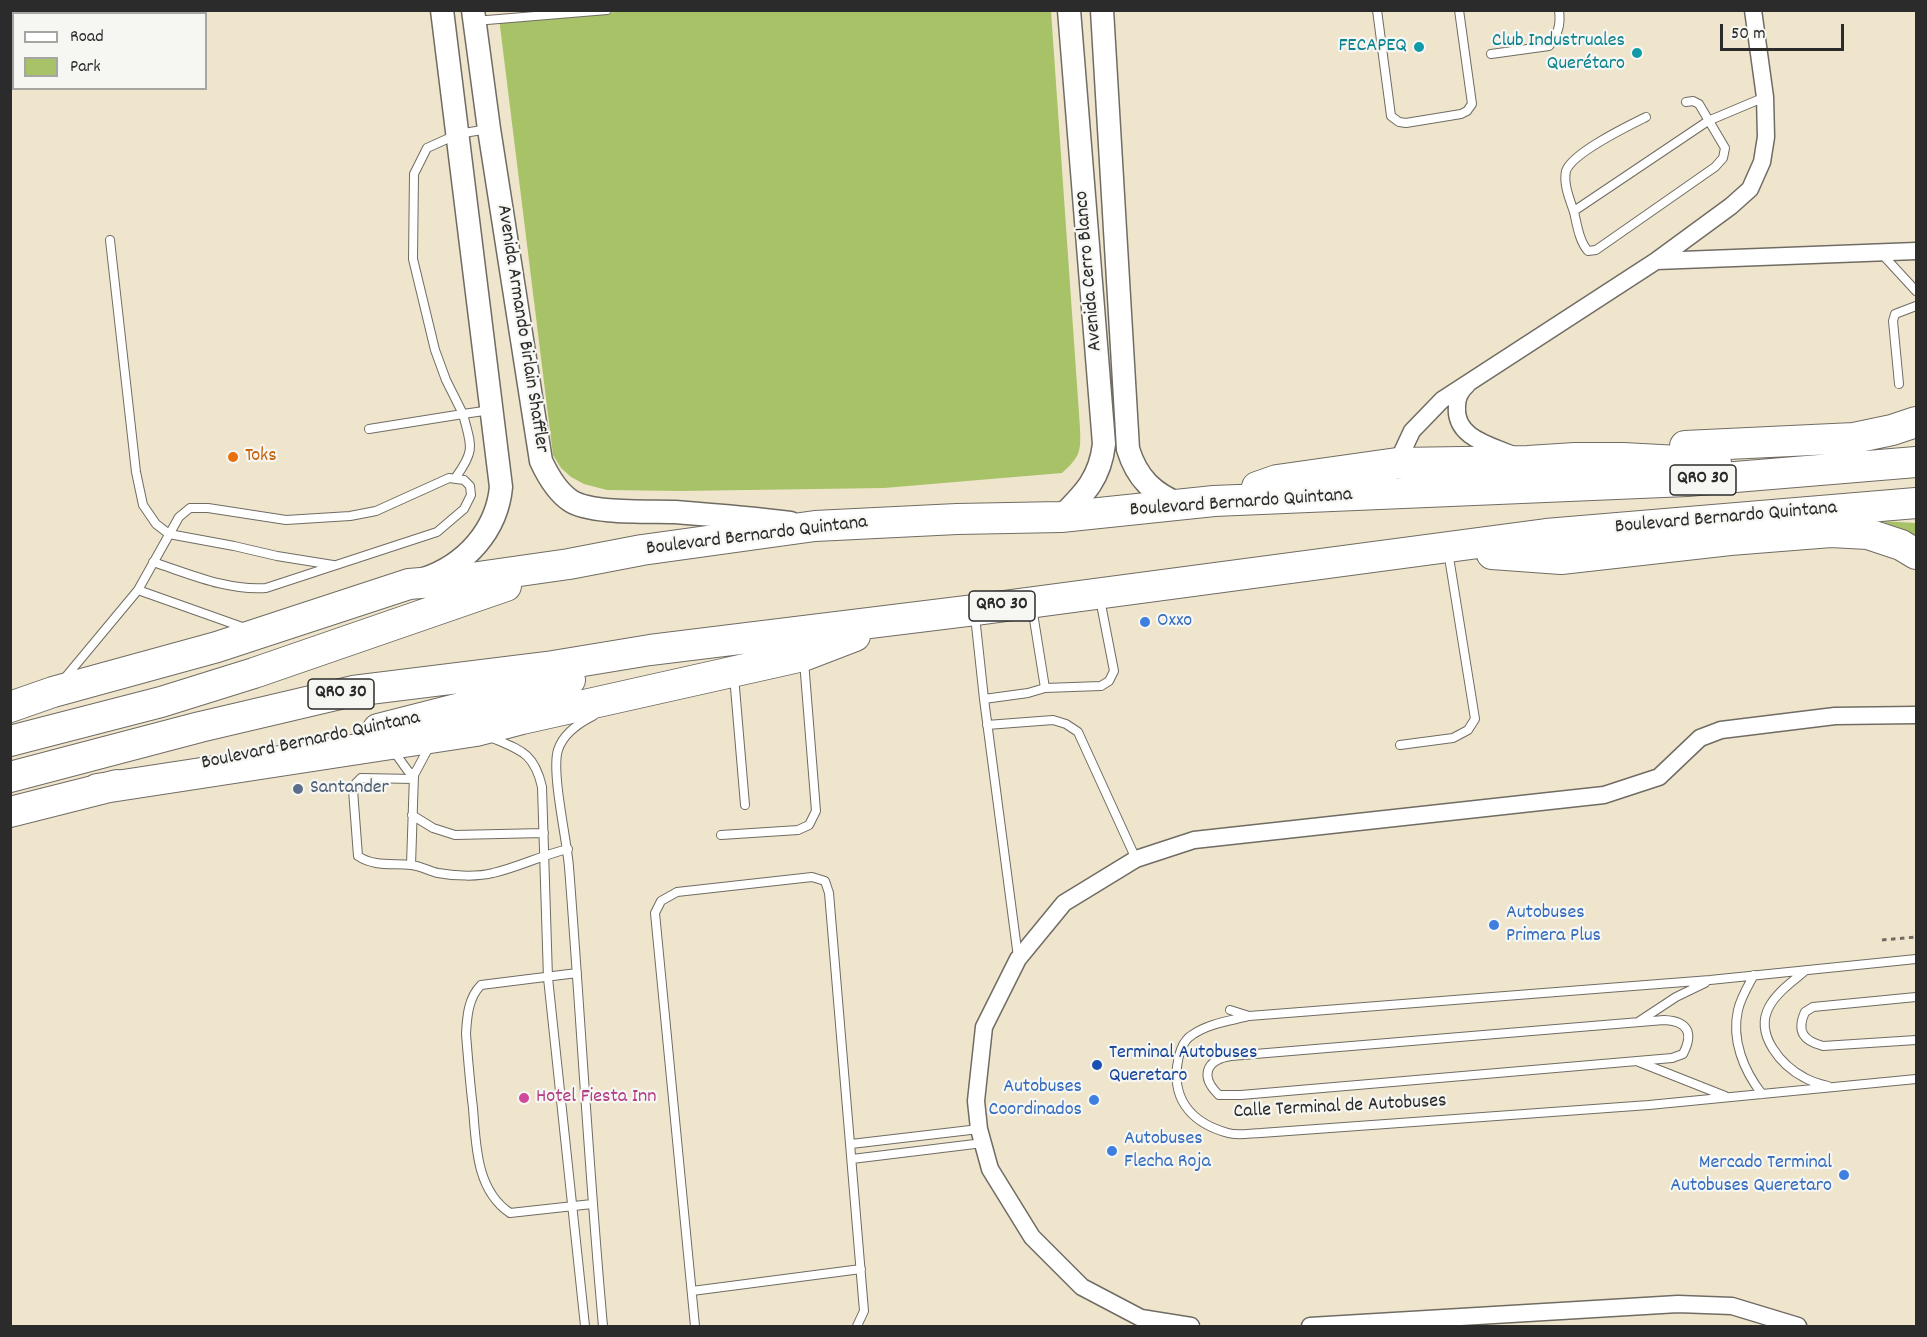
<!DOCTYPE html>
<html>
<head>
<meta charset="utf-8">
<style>
	body { margin:0 }
	#map { position:relative; width:1927px; height:1337px; overflow:hidden; background:#efe5cc; font-family:Dekko,sans-serif }
	canvas { display:block }
	.frame { position:absolute; inset:0; border:12px solid #2b2b2b; pointer-events:none }
	.legend { position:absolute; left:12px; top:12px; width:195px; height:78px; box-sizing:border-box; background:#f6f6f2; border:2px solid #a5a5a2; margin:0; padding:8px 10px; list-style:none; font-size:18px; color:#2b2b2b }
	.legend li { display:flex; align-items:center; gap:12px; height:30px }
	.legend b { width:30px; border:2px solid #a5a5a2 }
	.scale { position:absolute; left:1720px; top:24px; width:124px; height:27px; box-sizing:border-box; border:3px solid #2b2b2b; border-top:0; padding-left:8px; font-size:18px; line-height:21px; white-space:nowrap; color:#2b2b2b; -webkit-text-stroke:4px #f6f6f2; paint-order:stroke }
</style>
</head>
<body>
<div id="map">
<canvas width="1927" height="1337"></canvas>
<div class="frame"></div>
<ul class="legend">
<li><b style="height:8px;background:#fff"></b>Road</li>
<li><b style="height:16px;background:#a8c268"></b>Park</li>
</ul>
<div class="scale">50 m</div>
</div>
<script>
const context = document.querySelector('canvas').getContext('2d');
context.lineJoin = 'round';
function fillPath(path, color) { context.fillStyle = color; context.fill(path, 'evenodd'); }
function trace(path, color, width, dash) { context.strokeStyle = color; context.lineWidth = width; context.lineCap = dash ? 'butt' : 'round'; context.setLineDash(dash || []); context.stroke(path); }
function label(font, color, halo, rows, align = 'center') {
  context.font = font + ' Dekko,sans-serif'; context.lineWidth = 4.5; context.setLineDash([]); context.textBaseline = 'middle'; context.strokeStyle = halo; context.fillStyle = color; for (const [text, x, y, turn = 0] of rows) {
    context.save(); context.translate(x, y); context.rotate((+turn || 0) * Math.PI / 180); context.textAlign = isNaN(turn) ? turn : align; if (halo) context.strokeText(text, 0, 0); context.fillText(text, 0, 0); context.restore();
  }
}
fillPath(new Path2D(`
	M656,10L1051,11L1080,428C1081,452 1080,457 1062,473L884,488L680,491L607,490L584,484L571,477L561,468L553,455L499,18Z
	M1881,521L1916,523V535Z`), '#a8c268');
const lane = new Path2D(`
	M1377,10L1391,116L1399,122L1406,123L1461,114L1467,111L1472,104L1459,10
	M475,21L607,10
	M1491,54L1549,46C1558,34 1561,25 1559,10
	M1646,117C1628,126 1572,153 1566,171C1563,184 1570,200 1574,212C1577,224 1579,241 1588,251L1596,250L1715,167L1723,158L1725,148L1699,104L1693,101L1686,102
	M488,129L458,134L427,148L414,174L413,259L435,350L446,380L463,414L491,410
	M1574,211L1708,121L1765,97
	M110,240L136,472L143,505L156,524L169,534L234,546L277,556L333,565
	M1881,253L1916,291
	M1899,384L1893,321L1895,314L1916,306
	M369,429L463,414C471,446 476,449 456,477
	M138,590L245,628
	M975,616L984,699L1028,693L1045,688L1032,607
	M734,676L745,805
	M64,679L138,590L179,517L190,508H208L286,520L350,516L376,511L449,478L464,480L470,486L471,495L464,509L437,532L266,588C228,591 190,574 153,562
	M1045,688L1101,686L1109,681L1114,671L1100,599
	M984,699L1018,957
	M593,716C579,723 563,734 558,750C551,772 567,840 569,867C581,1020 589,1174 603,1326
	M987,725L1053,720L1066,724L1078,732L1136,859
	M490,737C520,750 534,752 542,787L548,978L585,1326
	M1400,745L1453,738L1468,730L1475,719L1448,551
	M393,750L408,771L414,775
	M414,779L361,778L356,783L353,790L358,856C374,867 393,863 411,865C421,866 429,871 438,873C454,876 478,877 493,873C519,867 542,855 568,849
	M412,815L433,828L455,835L544,833
	M721,835L798,830L809,825L816,811L804,661
	M411,865L414,775L429,747
	M1916,959L1710,980L1249,1016C1230,1021 1209,1023 1192,1035C1182,1041 1178,1056 1177,1067C1173,1103 1195,1124 1228,1133C1238,1136 1251,1133 1261,1133L1649,1105L1916,1079
	M1805,971C1793,981 1777,992 1769,1007C1754,1035 1782,1066 1805,1078C1812,1082 1820,1084 1828,1086
	M577,973L481,985C468,998 467,1017 466,1034C468,1059 470,1084 473,1108C476,1145 476,1190 510,1213L592,1204
	M1754,975C1748,986 1741,997 1738,1010C1731,1040 1744,1071 1762,1094
	M1916,997L1813,1007L1805,1012C1796,1032 1804,1041 1823,1046L1916,1040
	M1230,1010L1249,1016
	M1664,1020C1688,1021 1694,1033 1683,1054L1672,1058L1241,1095H1219C1200,1077 1205,1060 1231,1056Z
	M1638,1022L1676,997L1705,983
	M1639,1062L1725,1096
	M851,1144L979,1129
	M852,1159L983,1143
	M692,1291L861,1269
	M695,1326L655,913L661,901L677,892L812,877L825,881L829,893L864,1311L857,1326`);
const street = new Path2D(`
	M1656,261L1916,251
	M1467,385C1461,390 1457,397 1457,406C1454,438 1491,445 1513,455
	M1397,463L1412,431L1442,400L1656,261L1731,206L1750,189L1762,162L1766,137L1765,97L1753,10
	M1191,1326L1141,1318L1082,1287L1032,1237L990,1169L979,1129L976,1101L984,1027L1018,959L1064,903L1136,859L1194,840L1604,795L1659,777L1700,738L1721,730L1835,716L1916,715
	M1310,1326L1678,1304L1732,1306L1798,1326`);
const secondary = new Path2D(`
	M473,10L489,129L541,461C548,476 557,492 571,501C591,514 650,511 675,512C714,515 752,518 790,523
	M1102,10L1128,449C1137,479 1154,494 1181,505
	M1061,517C1084,494 1100,479 1104,444L1069,10
	M424,579C466,565 497,530 501,487L442,10`);
const highway = new Path2D(`
	M1685,446L1854,438L1892,430L1916,422
	M1257,487L1277,480L1397,463L1528,461L1575,458H1623L1716,463
	M1492,554L1561,559L1730,540L1831,532L1868,534L1901,545L1916,554
	M10,707L53,692L217,647L409,584L457,580L569,564L642,550L815,526L957,519L1061,517L1214,501L1687,481L1916,462
	M378,729L570,680
	M10,741L161,702L254,673L506,586
	M10,777L200,727L353,691L547,667L650,650L975,610L1546,534L1916,503
	M97,789L476,731L522,719L803,656L855,636
	M10,812L117,785`);
trace(lane, '#706c63', 10);
trace(street, '#706c63', 19);
trace(secondary, '#706c63', 25);
trace(highway, '#706c63', 32);
trace(new Path2D(`
	M1882,940L1916,937`), '#706c63', 3, [4.5, 4.5]);
trace(lane, '#fff', 8);
trace(street, '#fff', 16);
trace(secondary, '#fff', 22);
trace(highway, '#fff', 30);
for (const [x, y, r, color] of [
	[1419,47,6,"#0f9aa8"],
	[1637,53,6,"#0f9aa8"],
	[233,457,6,"#e8710a"],
	[1145,622,6,"#3f7fe0"],
	[298,789,6,"#5c6f8a"],
	[1494,925,6,"#3f7fe0"],
	[1097,1065,6,"#1a4fb4"],
	[524,1098,6,"#d1479c"],
	[1094,1100,6,"#3f7fe0"],
	[1112,1151,6,"#3f7fe0"],
	[1844,1175,6,"#3f7fe0"]
]) { const dot = new Path2D(); dot.arc(x, y, r, 0, 2 * Math.PI); context.fillStyle = color; context.fill(dot); trace(dot, '#f6f6f2', 2); }
for (const [x, y, w] of [
	[1703,480,66],
	[1002,606,66],
	[341,694,66]
]) { const box = new Path2D(); box.roundRect(x - w / 2, y - 15, w, 30, 4.5); context.fillStyle = '#f6f6f2'; context.fill(box); trace(box, '#2b2b2b', 1.5); }
label('bold 18px', '#2b2b2b', null, [
	["QRO 30",1703,480],
	["QRO 30",1002,606],
	["QRO 30",341,694]
]);
label('20px', '#0d838f', '#f6f6f2', [
	["Club Industruales",1625,42],
	["Querétaro",1625,65],
	["FECAPEQ",1407,47]
], 'right');
label('20px', '#2b2b2b', '#f6f6f2', [
	["Avenida Cerro Blanco",1090,271,-95],
	["Avenida Armando Birlain Shaffler",521,329,81],
	["Boulevard Bernardo Quintana",1241,504,-4],
	["Boulevard Bernardo Quintana",1726,519,-5],
	["Boulevard Bernardo Quintana",757,537,-7],
	["Boulevard Bernardo Quintana",311,742,-12],
	["Calle Terminal de Autobuses",1340,1108,-3]
]);
label('20px', '#c56008', '#f6f6f2', [
	["Toks",245,457]
], 'left');
label('20px', '#366cbe', '#f6f6f2', [
	["Oxxo",1157,622],
	["Autobuses",1506,914],
	["Primera Plus",1506,937],
	["Autobuses",1082,1088,"right"],
	["Coordinados",1082,1111,"right"],
	["Autobuses",1124,1140],
	["Flecha Roja",1124,1163],
	["Mercado Terminal",1832,1164,"right"],
	["Autobuses Queretaro",1832,1187,"right"]
], 'left');
label('20px', '#4e5e75', '#f6f6f2', [
	["Santander",310,789]
], 'left');
label('20px', '#164399', '#f6f6f2', [
	["Terminal Autobuses",1109,1054],
	["Queretaro",1109,1077]
], 'left');
label('20px', '#b23c85', '#f6f6f2', [
	["Hotel Fiesta Inn",536,1098]
], 'left');
</script>
</body>
</html>
